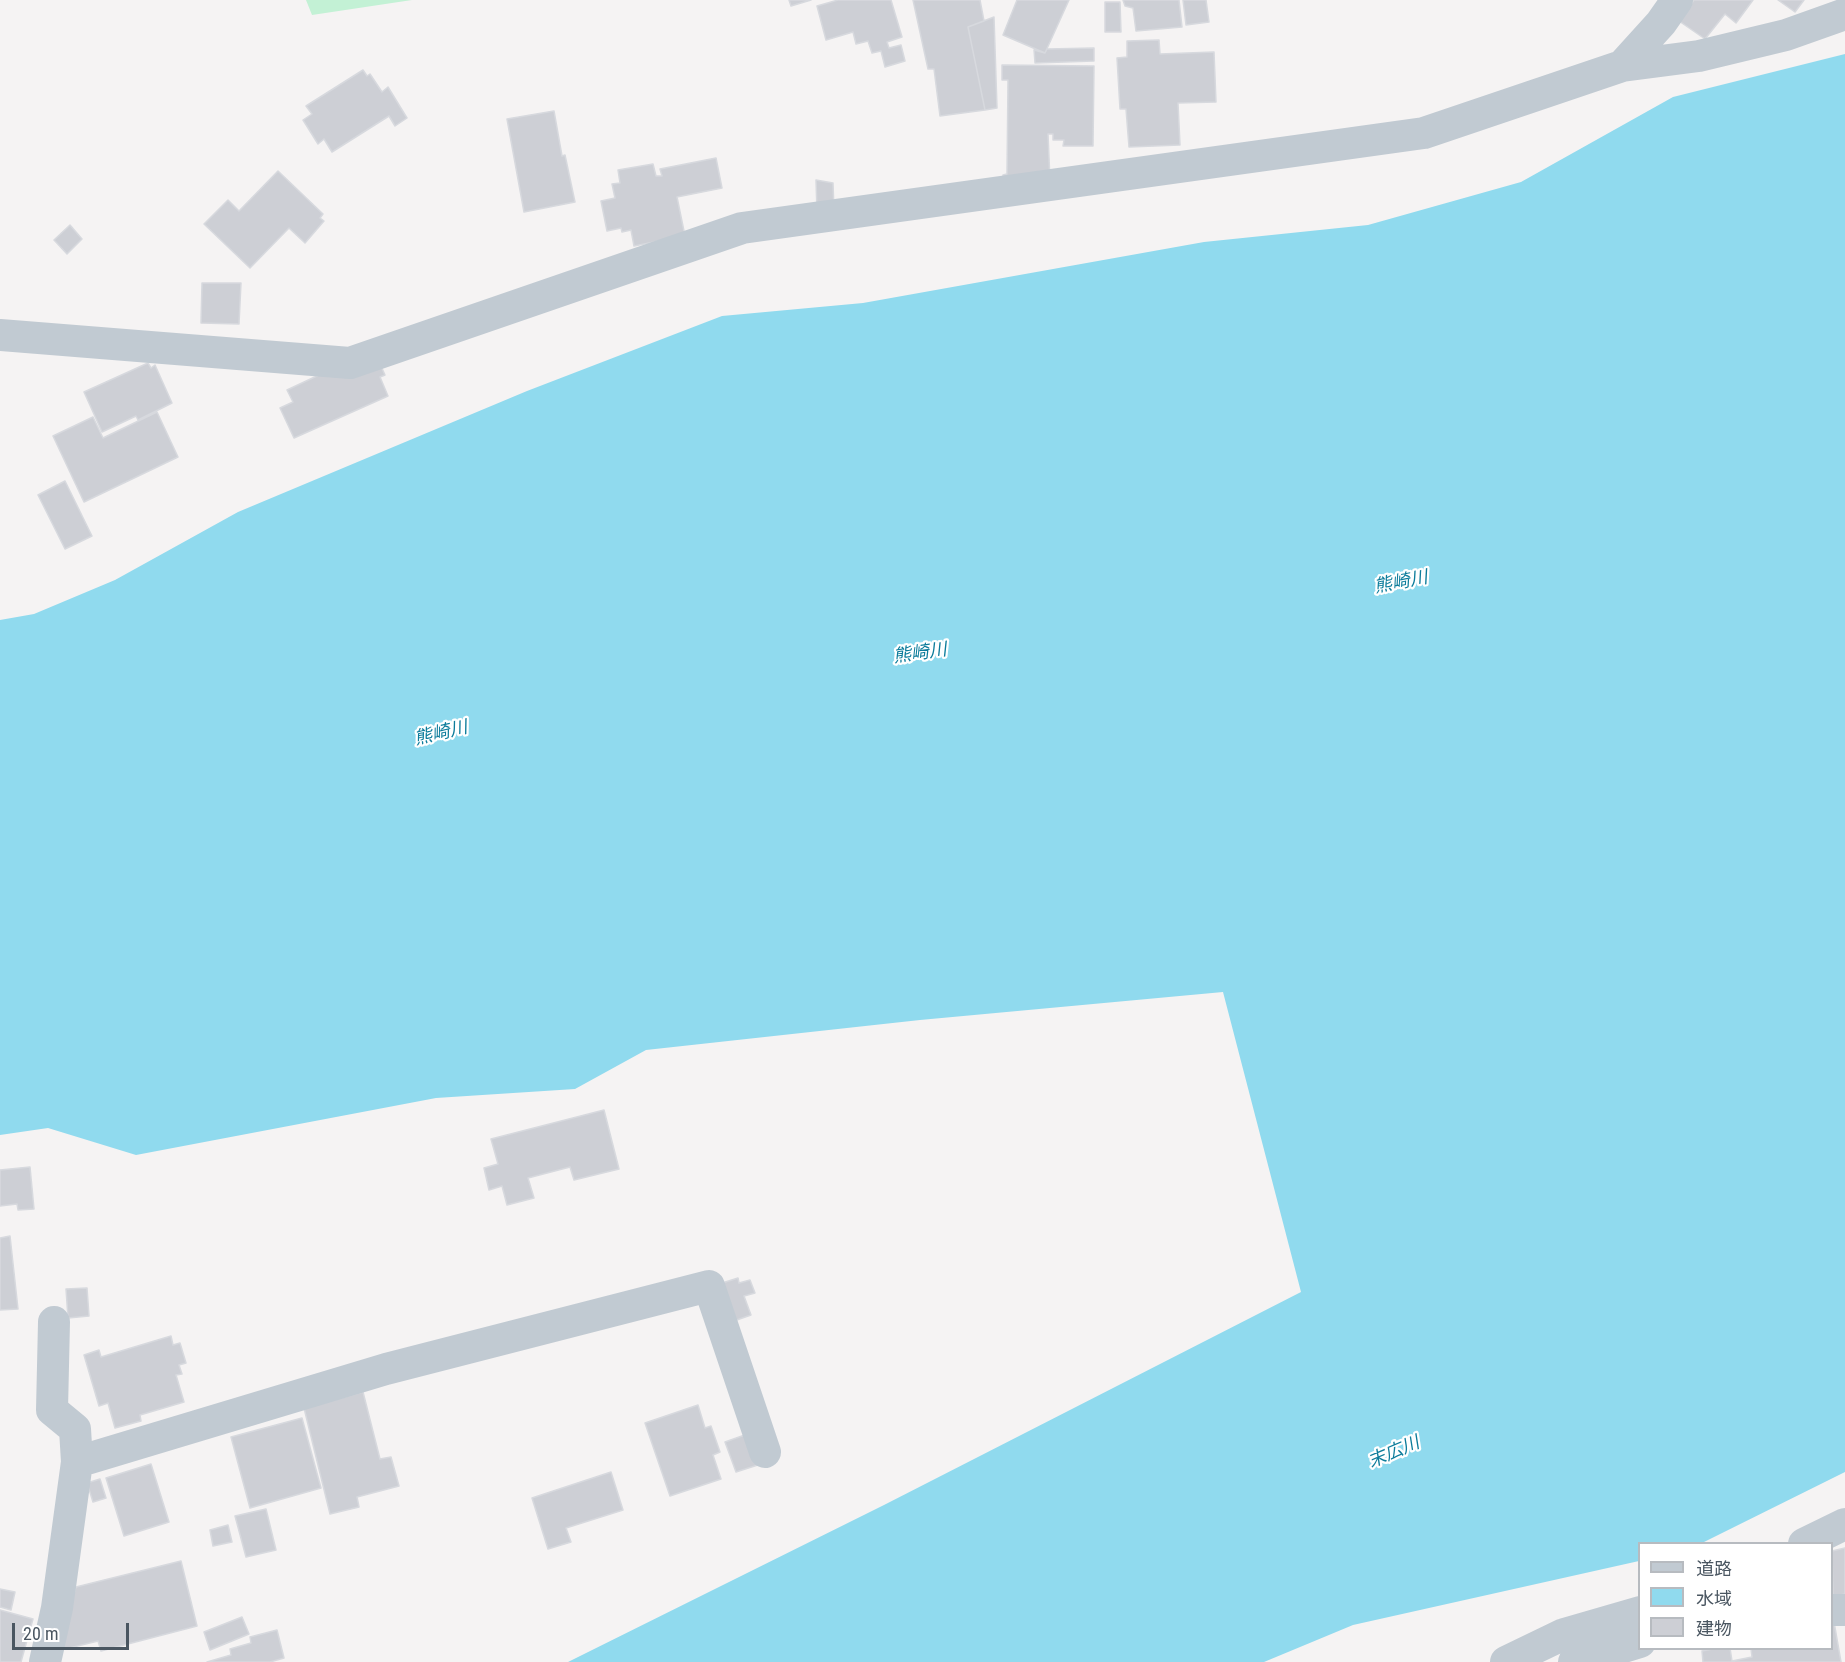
<!DOCTYPE html>
<html>
<head>
<meta charset="utf-8">
<style>
	body { margin:0 }
	#map { position:relative; width:1845px; height:1662px; overflow:hidden; background:#f5f3f3; font-family:"Roboto Condensed","Noto Sans JP",sans-serif }
	canvas { display:block }
	.legend { position:absolute; left:1638px; top:1542px; width:195px; height:108px; box-sizing:border-box; background:#fff; border:2px solid #b7bbc0; margin:0; padding:8px 10px; list-style:none; font-size:18px; color:#4a5661 }
	.legend li { display:flex; align-items:center; gap:12px; height:30px }
	.legend b { width:30px; border:2px solid #b7bbc0 }
	.scale { position:absolute; left:12px; top:1623px; width:117px; height:27px; box-sizing:border-box; border:3px solid #4a5661; border-top:0; padding-left:8px; font-size:18px; line-height:21px; white-space:nowrap; color:#4a5661; -webkit-text-stroke:4px #fff; paint-order:stroke }
</style>
</head>
<body>
<div id="map">
<canvas width="1845" height="1662"></canvas>
<ul class="legend">
<li><b style="height:8px;background:#c1cad2"></b>道路</li>
<li><b style="height:16px;background:#90daee"></b>水域</li>
<li><b style="height:16px;background:#cdcfd5"></b>建物</li>
</ul>
<div class="scale">20 m</div>
</div>
<script>
const context = document.querySelector('canvas').getContext('2d');
context.lineJoin = 'round';
function fillPath(path, color) { context.fillStyle = color; context.fill(path, 'evenodd'); }
function trace(path, color, width, dash) { context.strokeStyle = color; context.lineWidth = width; context.lineCap = dash ? 'butt' : 'round'; context.setLineDash(dash || []); context.stroke(path); }
function label(font, color, halo, rows, align = 'center') {
  context.font = font + ' "Roboto Condensed","Noto Sans JP",sans-serif'; context.lineWidth = 4.5; context.setLineDash([]); context.textBaseline = 'middle'; context.strokeStyle = halo; context.fillStyle = color; for (const [text, x, y, turn = 0] of rows) {
    context.save(); context.translate(x, y); context.rotate((+turn || 0) * Math.PI / 180); context.textAlign = isNaN(turn) ? turn : align; if (halo) context.strokeText(text, 0, 0); context.fillText(text, 0, 0); context.restore();
  }
}
fillPath(new Path2D(`
	M306,0H412L312,15Z`), '#c3f1d5');
fillPath(new Path2D(`
	M1845,54V1472L1702,1543L1640,1544L1639,1561L1353,1625L1264,1662H568L884,1505L1301,1292L1223,992L920,1020L646,1050L575,1089L436,1098L136,1155L48,1128L0,1135V620L34,614L115,580L238,512L527,391L722,316L863,303L1204,242L1368,225L1521,182L1673,97Z`), '#90daee');
const building = new Path2D(`
	M789,0H811L791,6Z
	M838,0H891L902,37L887,42L889,48L901,45L905,61L885,67L881,51L872,53L868,41L856,44L853,32L826,40L817,6Z
	M913,0H980L984,21L968,27L985,110L940,116L934,69H928Z
	M1017,0H1069L1045,53L1003,35Z
	M1123,0H1179L1182,27L1136,31L1133,8L1125,6Z
	M1183,0H1206L1209,22L1186,25Z
	M1694,0H1753L1736,23L1725,14L1705,39L1679,21Z
	M1778,0H1804L1795,12Z
	M1105,2H1120L1121,32H1105Z
	M994,17L997,108L985,110L968,27Z
	M1159,40L1160,54L1214,52L1216,102L1178,103L1180,145L1129,147L1126,109H1120L1117,58L1127,57V41Z
	M1094,48V61L1035,63L1034,50L1045,53L1047,49Z
	M1002,65L1094,66L1093,146H1063L1064,140H1053V134H1048L1050,181L1002,183L1003,175L1007,174L1008,80H1002Z
	M363,70L367,76L370,74L382,92L388,87L407,118L395,126L389,116L332,152L324,139L318,144L303,120L312,114L306,106Z
	M554,111L562,156L565,155L575,202L524,212L507,119Z
	M716,158L722,188L677,197L685,236L634,246L631,230L622,232L621,228L607,231L601,201L615,198L612,184L620,183L618,170L653,164L656,176H662L660,169Z
	M278,171L323,214L320,218L324,221L305,243L289,228L250,268L204,224L228,200L239,211Z
	M816,180L833,183L834,211L817,212Z
	M70,225L82,239L67,254L54,240Z
	M202,283H241L239,324L201,323Z
	M368,352L376,355L385,375L380,377L388,396L294,438L280,408L293,402L287,390Z
	M148,363L151,368L155,365L172,403L138,420L136,416L102,432L84,392Z
	M157,412L178,457L84,502L53,436L93,417L103,438Z
	M65,481L92,536L65,549L38,495Z
	M604,1110L619,1169L574,1180L570,1167L528,1178L534,1198L507,1205L502,1186L489,1190L484,1168L498,1164L491,1139Z
	M30,1167L34,1209L18,1210L17,1204L0,1206V1170Z
	M10,1236L18,1309L0,1310V1238Z
	M738,1278L739,1283L750,1280L755,1293L744,1296L751,1315L731,1322L719,1284Z
	M87,1288L89,1316L68,1318L66,1289Z
	M171,1336L173,1345L180,1343L186,1363L179,1365L182,1374L176,1375L184,1402L140,1415L141,1421L115,1428L108,1403L99,1406L84,1355L99,1350L101,1357Z
	M363,1392L380,1459L391,1457L399,1486L357,1497L359,1507L330,1514L304,1408Z
	M698,1405L705,1428L711,1426L720,1452L713,1455L721,1479L670,1496L645,1423Z
	M302,1418L321,1488L250,1508L231,1437Z
	M756,1431L767,1462L736,1472L725,1442Z
	M151,1464L169,1522L124,1536L106,1478Z
	M611,1472L623,1510L566,1528L571,1542L548,1549L532,1498Z
	M100,1479L106,1498L93,1502L87,1483Z
	M266,1509L276,1550L246,1557L235,1516Z
	M228,1525L232,1542L213,1546L210,1530Z
	M1845,1548V1594L1833,1597L1832,1551Z
	M181,1561L197,1626L101,1651L98,1641L57,1651L76,1587Z
	M0,1589L15,1592L11,1610L0,1607Z
	M0,1610L33,1619L21,1662H0Z
	M242,1617L249,1634L210,1650L204,1632Z
	M1834,1622L1841,1662H1703L1702,1651L1718,1648H1730L1732,1661L1752,1657L1751,1649L1755,1648H1832V1623Z
	M277,1630L284,1658L270,1662H207L231,1655L230,1649L251,1643L250,1637Z`);
fillPath(building, '#cdcfd5');
trace(building, '#d7d9de', 1.5);
trace(new Path2D(`
	M1622,66L1661,23L1677,0
	M0,335L350,363L742,228L1424,133L1622,66L1699,56L1786,35L1845,14
	M54,1322L52,1410L75,1429L77,1462
	M1804,1544L1845,1524
	M1832,1610H1845
	M45,1662L57,1608L77,1462L386,1369L709,1286L765,1452
	M1506,1662L1564,1634L1640,1612
	M1574,1662L1640,1642`), '#c1cad2', 32);
label('italic 18px', '#0c7c9b', '#fff', [
	["熊崎川",1401,583,-11],
	["熊崎川",920,654,-8],
	["熊崎川",441,734,-13],
	["末広川",1394,1453,-23]
]);
</script>
</body>
</html>
